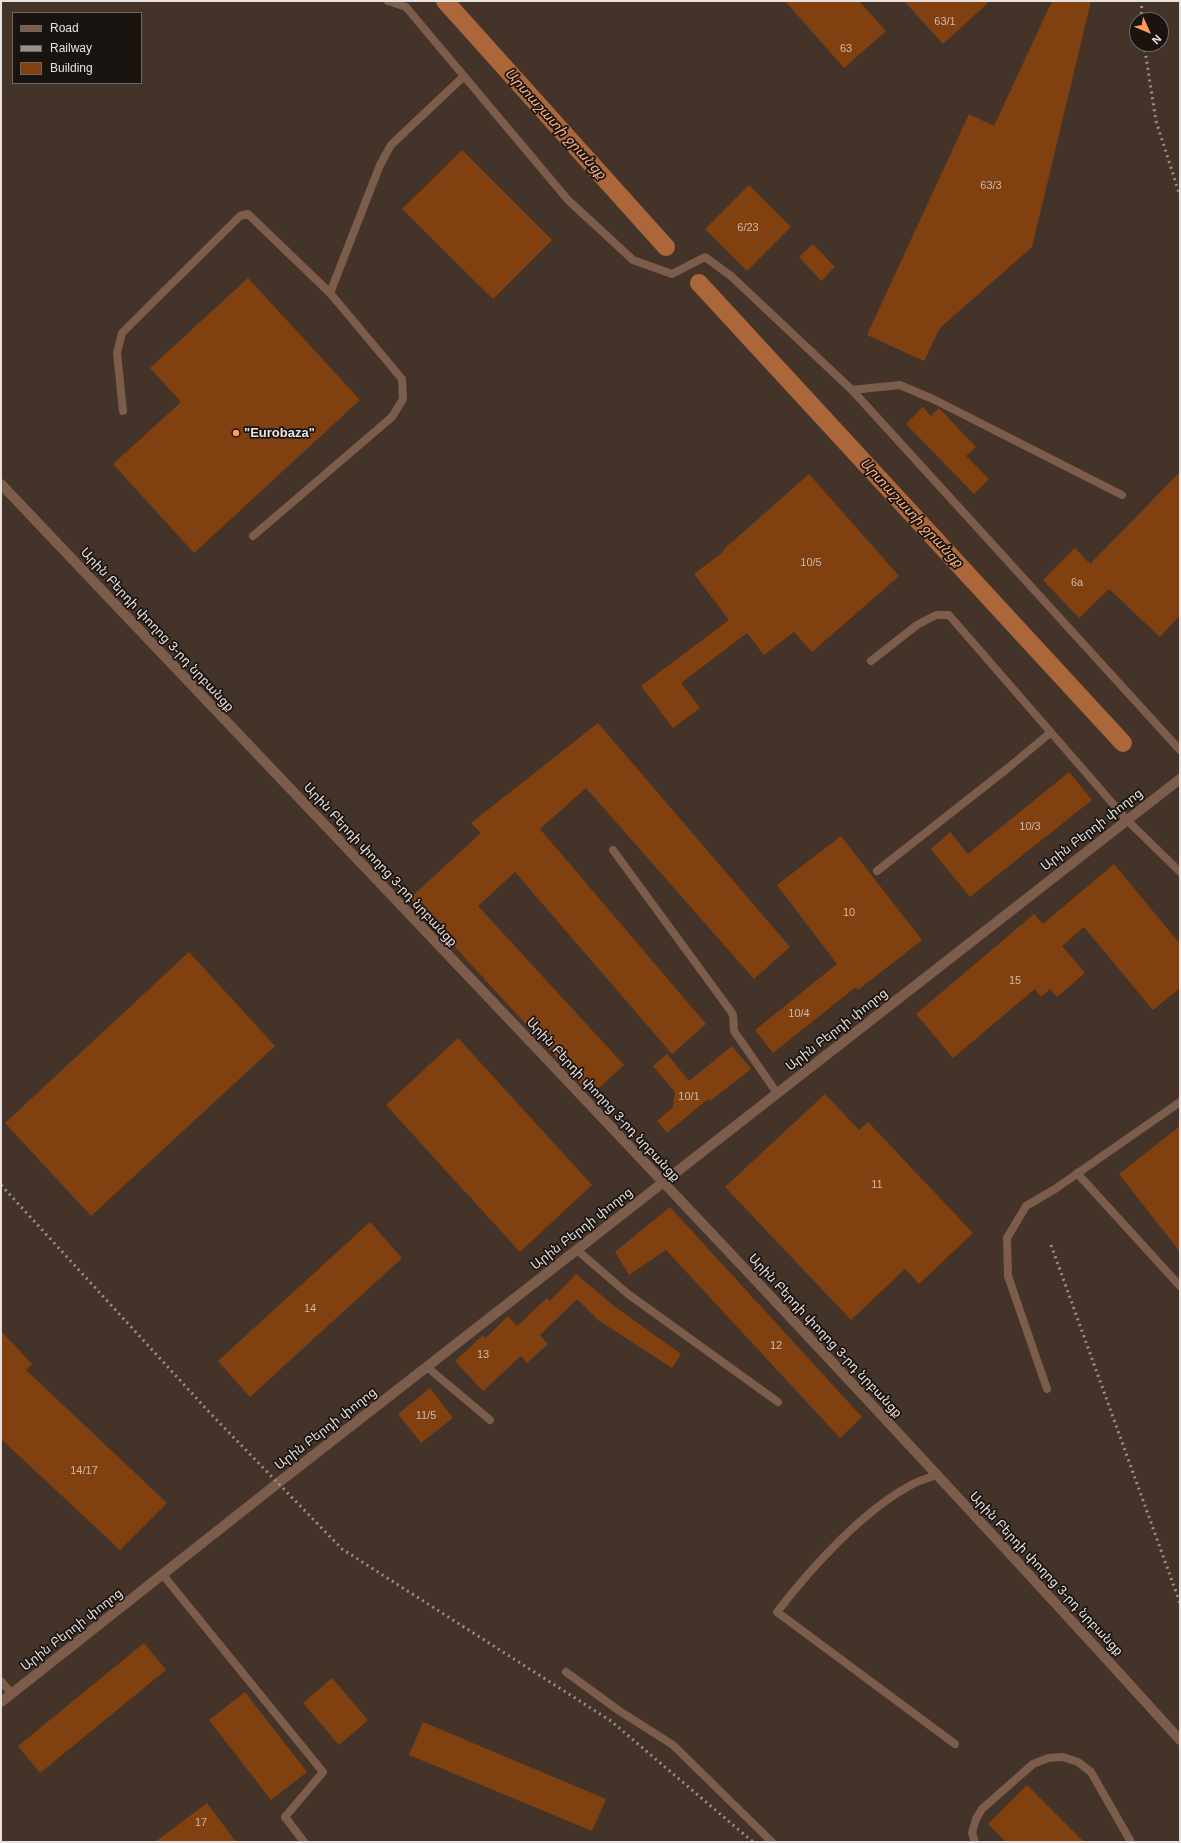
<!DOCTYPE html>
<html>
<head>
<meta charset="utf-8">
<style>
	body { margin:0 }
	#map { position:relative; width:1181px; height:1843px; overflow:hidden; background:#372a23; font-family:Arial,sans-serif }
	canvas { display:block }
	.frame { position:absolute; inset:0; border:2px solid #e9e1dd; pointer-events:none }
	.legend { position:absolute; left:12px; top:12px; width:130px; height:72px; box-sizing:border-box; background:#1a1411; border:1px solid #6d6663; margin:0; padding:5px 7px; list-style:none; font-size:12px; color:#e9e1dd }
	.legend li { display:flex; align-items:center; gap:8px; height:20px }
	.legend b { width:20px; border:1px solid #6d6663 }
	.north { position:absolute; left:1129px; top:12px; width:40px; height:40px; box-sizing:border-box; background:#1a1411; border:1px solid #6d6663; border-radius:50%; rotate:134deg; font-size:11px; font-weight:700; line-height:16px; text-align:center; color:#e9e1dd }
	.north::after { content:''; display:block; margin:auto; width:14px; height:18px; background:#ff9b5b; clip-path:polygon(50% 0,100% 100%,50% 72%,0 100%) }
</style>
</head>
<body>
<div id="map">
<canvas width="1181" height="1843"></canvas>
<div class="frame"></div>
<ul class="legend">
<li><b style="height:5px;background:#7c5d4c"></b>Road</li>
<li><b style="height:5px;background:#9a908a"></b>Railway</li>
<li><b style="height:11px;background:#81400f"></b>Building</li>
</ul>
<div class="north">N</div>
</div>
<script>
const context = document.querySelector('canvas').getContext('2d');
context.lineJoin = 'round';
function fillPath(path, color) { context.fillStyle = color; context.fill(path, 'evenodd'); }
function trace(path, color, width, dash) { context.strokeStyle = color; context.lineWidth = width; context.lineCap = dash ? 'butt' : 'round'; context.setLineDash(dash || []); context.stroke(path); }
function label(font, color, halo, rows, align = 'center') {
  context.font = font + ' Arial,"Noto Sans Armenian",sans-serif'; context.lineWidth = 3.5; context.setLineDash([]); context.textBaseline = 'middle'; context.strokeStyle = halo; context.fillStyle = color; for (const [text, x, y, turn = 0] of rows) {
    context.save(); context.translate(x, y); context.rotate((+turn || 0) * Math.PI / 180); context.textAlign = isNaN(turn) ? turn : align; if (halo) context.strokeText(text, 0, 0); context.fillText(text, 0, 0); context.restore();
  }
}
fillPath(new Path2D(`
	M1,1H1180V1842H1ZM13,13H141V83H13ZM1137,20H1161V44H1137Z`), '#443329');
trace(new Path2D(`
	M445,1L666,247
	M699,283L1123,743`), '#ab663a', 18);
fillPath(new Path2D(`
	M785,1H859L886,31L844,68Z
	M904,1H990L943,44Z
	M1052,1H1091L1032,247L940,328L924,361L867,335L969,114L994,126Z
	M462,150L552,240L493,299L402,209Z
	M749,185L791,227L747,271L705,229Z
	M813,244L835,267L821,281L799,257Z
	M248,278L360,400L194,553L113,464L181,402L150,368Z
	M923,407L931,416L939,408L976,447L966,456L989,479L974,494L906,424Z
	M1180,472V615L1160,637L1109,589L1079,618L1043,580L1075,548L1090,564Z
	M809,474L899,576L812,652L794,632L764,655L747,633L681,683L700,708L673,728L641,686L729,620L694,574L724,551L723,550Z
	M598,723L790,947L754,979L586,788L540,829L706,1024L672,1054L515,872L478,906L624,1065L591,1095L410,898L481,833L471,823Z
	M1069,772L1092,800L970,897L931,849L950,832L968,854Z
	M841,836L922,940L858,990L856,987L773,1053L755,1030L837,964L777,885Z
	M1114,864L1180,944V988L1153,1010L1084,927L1062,946L1085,973L1057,997L1050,989L1041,997L1035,989L953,1058L916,1014L1034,914L1043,924Z
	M189,952L275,1046L91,1216L5,1123Z
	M458,1038L592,1185L520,1252L386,1105Z
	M732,1046L751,1069L710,1101L708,1099L667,1133L657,1121L673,1107L675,1092L653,1066L667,1054L689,1081Z
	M825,1094L859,1130L868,1122L973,1233L919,1284L905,1269L851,1320L725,1187Z
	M1180,1126V1252L1119,1174Z
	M670,1207L862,1417L840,1438L666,1250L629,1275L615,1252Z
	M370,1222L402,1258L250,1397L218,1361Z
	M576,1274L614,1306L681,1354L672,1368L598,1320L577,1299L540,1335L548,1344L527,1363L521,1356L483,1391L455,1361L483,1335L486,1338L508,1316L517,1326L547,1298L550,1301Z
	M1,1331L32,1364L26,1370L167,1503L120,1550L1,1439Z
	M430,1388L453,1418L421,1443L398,1414Z
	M144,1643L166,1670L40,1773L18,1746Z
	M332,1678L368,1720L339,1745L303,1703Z
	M245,1692L307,1772L271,1800L209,1720Z
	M423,1722L606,1799L592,1831L409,1755Z
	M1027,1785L1084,1842H1006L988,1824Z
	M207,1803L236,1842H155Z`), '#81400f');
trace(new Path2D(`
	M388,1L406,7L568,200L633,260L672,274L705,257L731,276L852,390L1180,750
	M852,390L900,385L935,400L1122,495
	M123,411L117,353L122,333L240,216L248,214L330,293
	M253,536L392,417L403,399L402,379L330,293L380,165L391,145L464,76
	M871,661L917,625L936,615H949L1127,820L1180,872
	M613,850L730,1010L733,1015L734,1031L777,1093
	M877,871L1008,768L1050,733
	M1077,1173L1180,1286
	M577,1250L628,1294L778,1402
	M427,1367L490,1420
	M1047,1389L1008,1276L1007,1238L1026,1206L1055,1189L1180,1102
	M936,1475C929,1478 920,1480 913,1484C863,1510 811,1568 777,1612L955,1744
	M163,1575L323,1772L285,1817L304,1842
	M566,1672L618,1710L673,1745L772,1842
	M1,1681L12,1694
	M975,1842L972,1833L976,1819L982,1809L1033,1764L1048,1758L1063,1757L1078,1762L1091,1772L1131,1842`), '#7c5d4c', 8);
trace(new Path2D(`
	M1,484C396,901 794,1314 1180,1740`), '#7c5d4c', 10);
trace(new Path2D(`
	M1,1702L278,1483L1180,779`), '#7c5d4c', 10);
trace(new Path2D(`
	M1141,20L1142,1
	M1144,44L1156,121L1180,196
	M1,1185L210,1413L342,1549L611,1721L753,1842
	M1051,1245L1180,1603`), '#9a908a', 3, [2, 4]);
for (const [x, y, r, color] of [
	[236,433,4,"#ff9b5b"]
]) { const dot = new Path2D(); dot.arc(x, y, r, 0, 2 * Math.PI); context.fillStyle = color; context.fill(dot); trace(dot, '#1a1411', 1.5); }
label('11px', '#cfb9aa', null, [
	["63/1",945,22],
	["63",846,49],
	["63/3",991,186],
	["6/23",748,228],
	["10/5",811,563],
	["6a",1077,583],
	["10/3",1030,827],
	["10",849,913],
	["15",1015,981],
	["10/4",799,1014],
	["10/1",689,1097],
	["11",877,1185],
	["14",310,1309],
	["12",776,1346],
	["13",483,1355],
	["11/5",426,1416],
	["14/17",84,1471],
	["17",201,1823]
]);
label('bold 13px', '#e9e1dd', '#1a1411', [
	["\"Eurobaza\"",244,433]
], 'left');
label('13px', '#e9e1dd', '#1a1411', [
	["Արին Բերդի փողոց 3-րդ նրբանցք",157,630,47],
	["Արին Բերդի փողոց",1092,830,-38],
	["Արին Բերդի փողոց 3-րդ նրբանցք",380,865,47],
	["Արին Բերդի փողոց",837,1030,-38],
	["Արին Բերդի փողոց 3-րդ նրբանցք",603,1100,47],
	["Արին Բերդի փողոց",582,1229,-38],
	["Արին Բերդի փողոց 3-րդ նրբանցք",825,1336,47],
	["Արին Բերդի փողոց",326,1429,-38],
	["Արին Բերդի փողոց 3-րդ նրբանցք",1046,1574,47],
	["Արին Բերդի փողոց",72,1630,-38]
]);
label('italic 14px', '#fdaf81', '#1a1411', [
	["Արտաշատի ջրանցք",555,124,48],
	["Արտաշատի ջրանցք",911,513,47]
]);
</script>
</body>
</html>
